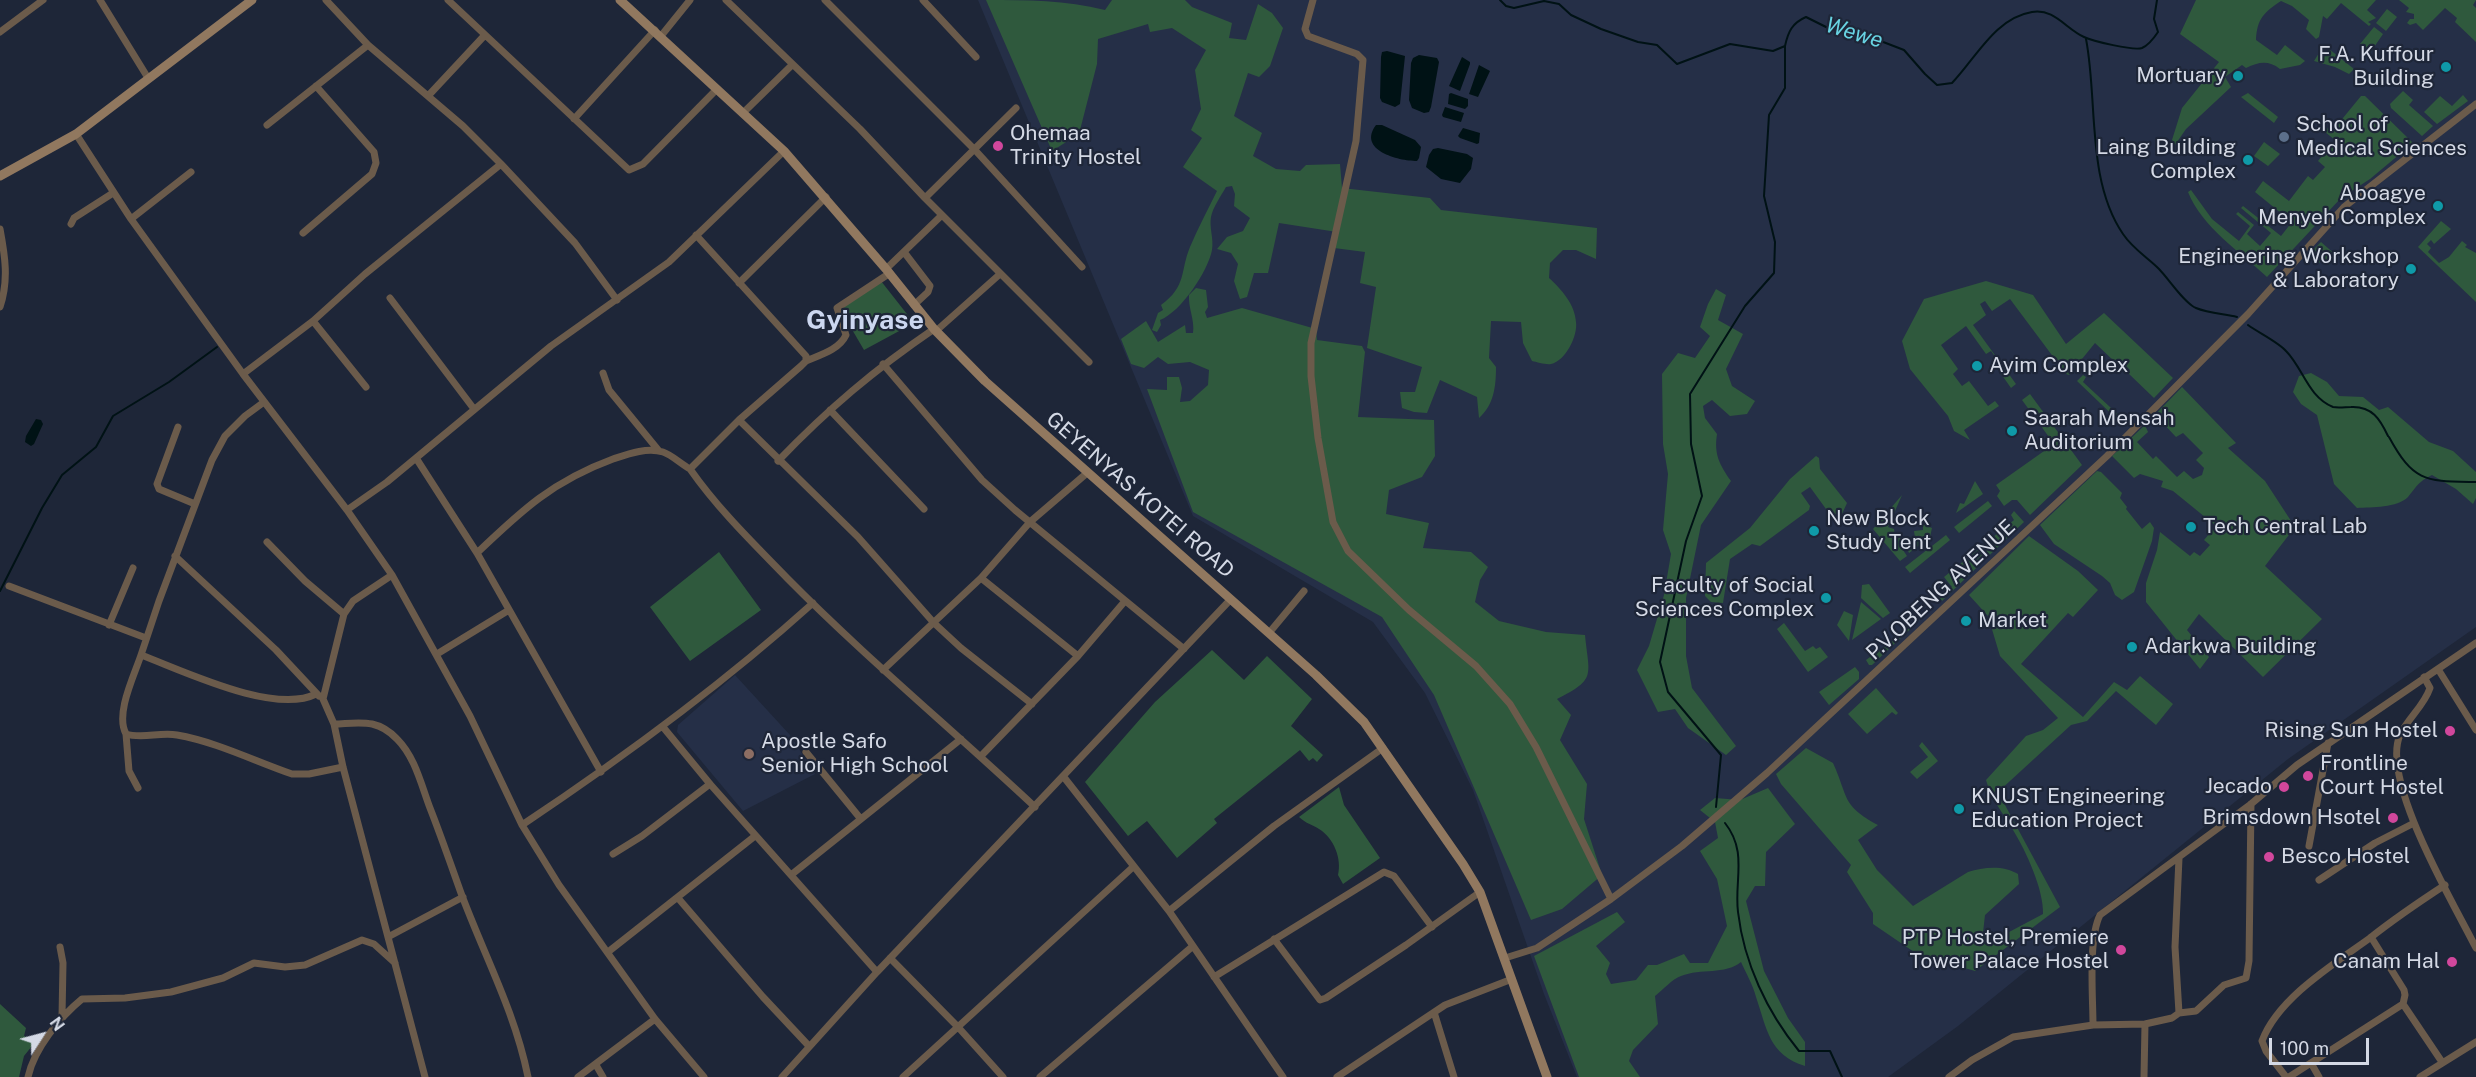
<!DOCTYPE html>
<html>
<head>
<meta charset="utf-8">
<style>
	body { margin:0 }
	#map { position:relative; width:2476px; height:1077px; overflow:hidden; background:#1e2638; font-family:"Public Sans",sans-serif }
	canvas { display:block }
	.north { position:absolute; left:12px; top:1005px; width:60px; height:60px; -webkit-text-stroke:4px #1e2638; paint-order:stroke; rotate:54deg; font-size:16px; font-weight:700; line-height:24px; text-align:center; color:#d4d9e5 }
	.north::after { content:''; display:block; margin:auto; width:21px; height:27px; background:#d4d9e5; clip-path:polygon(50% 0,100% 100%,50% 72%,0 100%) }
	.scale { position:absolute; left:2269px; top:1038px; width:100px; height:27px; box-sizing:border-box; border:3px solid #d4d9e5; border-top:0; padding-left:8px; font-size:18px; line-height:21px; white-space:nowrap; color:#d4d9e5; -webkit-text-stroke:4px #1e2638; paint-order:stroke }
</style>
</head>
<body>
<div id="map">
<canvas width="2476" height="1077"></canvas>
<div class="north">N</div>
<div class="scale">100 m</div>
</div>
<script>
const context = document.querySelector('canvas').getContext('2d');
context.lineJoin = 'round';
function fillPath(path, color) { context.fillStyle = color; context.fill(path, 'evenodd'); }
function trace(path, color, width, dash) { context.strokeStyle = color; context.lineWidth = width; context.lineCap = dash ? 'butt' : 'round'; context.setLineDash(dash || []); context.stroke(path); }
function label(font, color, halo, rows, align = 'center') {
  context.font = font + ' "Public Sans",sans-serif'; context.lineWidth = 4.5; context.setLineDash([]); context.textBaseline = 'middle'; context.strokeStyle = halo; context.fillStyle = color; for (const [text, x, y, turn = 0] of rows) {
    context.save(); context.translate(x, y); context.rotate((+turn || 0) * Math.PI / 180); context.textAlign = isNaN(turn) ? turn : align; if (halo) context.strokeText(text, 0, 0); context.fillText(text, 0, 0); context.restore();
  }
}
fillPath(new Path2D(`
	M978,0H2476V627L2288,759L1958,1026L1888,1077H1577L1544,994L1473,790L1425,693L1373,622L1193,516Z
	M735,675L790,735L815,774L743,811L677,732L678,725Z`), '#252f47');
fillPath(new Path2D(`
	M986,0C1028,0 1065,0 1105,10L1112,0H1185L1192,7L1232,23L1229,38L1246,40L1258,4L1272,13L1283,28L1270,66L1259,77L1248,73L1234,116L1262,133L1253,156L1276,169L1300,171L1306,165L1340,164L1342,188L1430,198L1441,210L1597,228L1596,259L1576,250H1563L1550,263L1549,278C1561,289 1575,304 1576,322C1578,335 1566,361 1551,364C1546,365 1537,362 1532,361L1523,343L1521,322L1491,321L1489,358L1496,367C1496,386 1494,405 1479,418L1477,397L1440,380L1427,413L1414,412L1402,408L1400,392H1415L1422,367L1367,348L1376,287L1360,283L1365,252L1334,248L1337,232L1279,223L1268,273H1254L1247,297L1240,299L1234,281L1238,264L1231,253L1217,249L1227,237L1243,231L1250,218L1234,206L1235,194L1232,186L1226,187C1221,196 1213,207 1211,217C1209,227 1214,239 1212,250C1208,271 1181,312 1160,320L1161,325L1157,332L1152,330L1158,313L1163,310L1161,305C1187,286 1180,271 1190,247C1198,228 1208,209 1217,191L1183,167L1202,138L1191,130L1201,109L1195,70L1206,50L1172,28L1150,32L1148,24L1098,39L1097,64L1079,134L1052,151Z
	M2196,0H2376L2367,10L2376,18L2368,22L2371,24L2369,26L2341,3L2327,19L2323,16L2319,37L2316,39L2306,29L2309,20L2292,6L2281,1C2264,12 2257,19 2256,40L2277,55L2285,45L2305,61L2300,65L2280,69C2268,60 2259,62 2246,68L2242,65L2225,77L2231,87L2186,129L2175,145L2172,140L2182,108L2219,62L2180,34Z
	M2399,0H2476L2473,5L2476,8V42L2455,22L2457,18L2445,8L2423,30L2416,23L2410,25L2407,23L2410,19H2414V14L2406,12L2409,8Z
	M2387,9L2397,17L2386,31L2376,23Z
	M2374,27L2383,34L2370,53L2360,44Z
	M2324,45L2354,69L2349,74L2335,67L2314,61Z
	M2403,91L2413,100L2409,105L2433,126L2422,136L2391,108L2390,104Z
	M2248,93L2278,117L2274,123L2241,97Z
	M2463,95L2468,101L2437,124L2424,112L2440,96L2452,106Z
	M2361,96H2365L2413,143L2370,179L2341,198L2267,277C2240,252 2202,227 2188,192L2191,190L2212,219L2239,241L2250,226L2236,214L2238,212L2254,225L2247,234L2260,246L2271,233L2241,208L2243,206L2281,236L2292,222L2255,192L2263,181L2289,201L2308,176L2313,180L2325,167L2318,161L2335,140L2325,132L2329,126L2334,129Z
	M2264,142L2280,154L2268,166L2254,156Z
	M2441,221L2451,229L2434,244L2431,240L2427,244L2431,248L2428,252L2439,263L2449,257L2462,241L2467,245L2465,247L2476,253V302L2418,247Z
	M2321,242L2337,256L2329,265L2323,259L2319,263L2309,254Z
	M881,281L914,323L864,350L840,309Z
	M1986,281L2033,295L2066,344L2104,313L2173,378L2154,398L2128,373L2130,370L2120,360L2116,363L2095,343L2069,375L2066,374L2010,299L1992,311L1985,301L1980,304L1986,315L1973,325L2016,384L2011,388L1992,361L1996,358L1991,351L1986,354L1966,326L1941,345L1958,369L1953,374L1962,386L1969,381L1988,406L1995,401L1999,406L1964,430L1970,440L1954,431L1948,416L1910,369L1902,341L1924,299Z
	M1196,288L1206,290L1208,307L1205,312L1207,318L1242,308L1316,329L1317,340L1362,346L1365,352L1358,417L1434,420L1435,456L1422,477L1389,490L1386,514L1429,523L1423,548L1471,552L1488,567L1480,580L1475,602L1499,621L1546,632L1585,635C1589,676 1597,679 1557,699L1571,715L1560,740L1587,784L1584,819L1602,875L1562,909L1531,920L1434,695L1382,617L1193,512L1147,389L1167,390V377H1179L1182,388L1180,402L1190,401L1208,385L1209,370L1190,362L1168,364L1158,357L1144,368L1131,364L1121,339L1146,321L1158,342L1185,325L1186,333H1193C1195,320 1188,308 1189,295Z
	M1716,289L1726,295L1718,320L1743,334L1726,369L1732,386L1755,401L1747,414L1730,416L1712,400L1703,406L1705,418L1717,434C1714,454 1719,464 1731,481L1701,525L1686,598V656L1692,688L1736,746L1726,755L1688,728L1675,709L1658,712L1637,670L1649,646L1664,595L1671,554L1663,530L1668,474L1663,444L1662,374L1678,353L1695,358L1710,336L1700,327L1708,304Z
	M2311,373L2327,382L2339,396L2363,397L2379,410L2388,407L2429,442L2453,451L2476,472V498L2473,504L2456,489L2432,475C2418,482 2417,486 2408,497C2397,508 2372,507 2357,508L2334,484L2317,415L2301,404L2293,392L2299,376Z
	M2083,375L2086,377L2083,382L2124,420L2128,417L2131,420L2126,425H2123L2077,381Z
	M2182,387L2236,443L2228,448L2265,481L2295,527L2265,566L2322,619L2263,677L2199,614L2187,630L2209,657L2200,669L2146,602V583L2157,550L2160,532L2190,556L2194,552L2200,556L2210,545L2204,540L2216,526L2173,491L2161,487L2163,481L2140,474L2134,478L2112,456L2145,425L2148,432L2137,442L2153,459L2156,456L2177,477L2184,471L2193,479L2202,475L2204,468L2196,460L2203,453L2183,433L2176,437L2160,420L2155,422L2151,419Z
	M2030,394L2082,465L2030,515L2017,500H2012L2004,506L1997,496L2000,491L1996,485L2054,444L2022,400Z
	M1816,456L1819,458L1820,469L1847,503L1842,514L1834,520L1810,487L1801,493L1810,506L1809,510L1760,546L1752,544L1730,559L1723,603L1711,602L1705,596L1706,563L1750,528L1790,479Z
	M2097,471L2101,472L2122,493L2120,498L2127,507L2126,509L2142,529L2150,522L2154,528L2152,541L2134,592L2122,600L2115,595L2110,583L2102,576L2054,544L2040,525Z
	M1975,481L1983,494L1956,513L1960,503L1964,504Z
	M1902,495L1888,527L1894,529L1895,537L1903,539V550L1907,556L1900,561L1873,529Z
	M1988,501L1992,506L1959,533L1954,527Z
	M2014,511L2024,522L1942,601L1935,592L1938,590L1942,595L1952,587L1944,577L2014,520L2011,515Z
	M1923,524L1932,528L1930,537L1909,553L1907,548V539L1915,538L1914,531L1923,530Z
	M1946,535L1950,540L1910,573L1905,567Z
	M2029,536L2078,571L2098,590L2073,617L2068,613L2021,664L2083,717L2114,682L2127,690L2140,676L2173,704L2156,725L2116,691L2087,721L2071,725L1998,792L2060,907L1975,971L1917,954L1873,924V913L1847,872L1851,865L1781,784L1776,774L1806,748L1833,763C1849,798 1841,805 1878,825L1858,840L1877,870L1913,906L1968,872C1984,867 2003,865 2018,874L2019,884L1985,915L1983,933L1988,938L1994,940L2043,914C2044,890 2026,851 2013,830C2003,813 1991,799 1986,780L2026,736L2043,730L2058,718L2000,656L1988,616L1969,595Z
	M719,552L761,610L690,661L650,607Z
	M1869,584L1890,613L1883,618L1861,598L1862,585Z
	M1861,602L1881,619L1852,640Z
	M1844,611L1853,615L1849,641L1837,625Z
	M1920,620L1872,665H1869L1866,660Z
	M1784,623L1805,651L1813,646L1816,649L1820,647L1828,657L1808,672L1777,629Z
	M1212,650L1244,680L1267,656L1312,699L1291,726L1323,755L1317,762L1313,758L1309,761L1300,750L1214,819L1217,823L1177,858L1147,821L1128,836L1085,782L1155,702Z
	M1855,667L1859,672V679L1829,705L1819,692Z
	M1876,688L1898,713L1896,715L1892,712L1867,734L1848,714Z
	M1922,742L1938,761L1917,779L1910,772L1928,757L1919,746Z
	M1339,787L1344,805L1380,858L1343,884L1338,875C1342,859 1334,838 1319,829C1313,825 1305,823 1299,817Z
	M1768,788L1795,824L1766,852L1765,886H1755L1746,901L1764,971L1788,1018L1805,1042V1066C1769,1055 1767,1029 1756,997C1753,985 1746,973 1741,962C1725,975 1701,968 1681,976C1672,979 1663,990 1655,996L1658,1024L1633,1050L1629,1061L1640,1077H1579L1534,956L1617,912L1625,922L1596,946L1610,963L1606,974L1611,984L1636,980L1648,965H1657L1684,954L1690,963H1708L1727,926L1717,879L1700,851L1718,838L1715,822L1700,810L1715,798L1740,800Z
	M0,1004L26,1028L24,1036L36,1041L24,1056L19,1077H0Z`), '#2f593d');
fillPath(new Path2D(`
	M1387,51L1405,56L1400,104L1395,107L1382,102L1380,98L1381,57L1382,52Z
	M1419,55L1437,58L1439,62L1431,107L1429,112L1424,113L1412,108L1409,100L1411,63L1413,58Z
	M1462,57L1470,62V64L1460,91L1449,86Z
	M1479,65L1490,71L1478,97L1469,94Z
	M1451,93L1468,99V106L1465,109L1448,104L1449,94Z
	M1445,107L1464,113L1461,122L1443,117L1442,115Z
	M1376,125H1382L1415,140L1421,147L1419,158L1417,161C1398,161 1357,150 1376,125Z
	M1463,128L1480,133L1479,143L1477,144L1460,138L1458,136Z
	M1438,148L1467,154L1473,158L1471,169L1460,183L1441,179L1426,167L1429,155L1433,149Z
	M36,419L41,420L43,424L34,444L31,446L25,442L26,436Z`), '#001215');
trace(new Path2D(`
	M1500,0L1506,6L1514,8L1544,1L1559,4L1571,15L1601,29L1638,42L1657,45L1677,64L1730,44L1773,51L1785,46C1788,32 1792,23 1806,17L1830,29L1865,35L1904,50L1925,74L1937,85L1952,83C1976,58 1995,18 2032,12C2054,8 2066,29 2084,37C2092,41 2134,51 2142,48C2149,45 2154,38 2158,32L2154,19L2157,0
	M2086,39C2098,100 2086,180 2123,234C2133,249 2147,257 2159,269C2168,278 2185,304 2196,308C2208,313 2224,314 2237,317
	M2248,325C2259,333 2278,342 2286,351C2303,368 2308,397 2333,407C2338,408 2346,407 2351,407C2372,406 2380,419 2388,436
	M2389,437C2414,483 2426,481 2476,482
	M0,591L42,508L62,475L96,447L113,416L169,382L217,347
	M1716,807L1721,755L1668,692L1660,662L1686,541L1702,496L1691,444L1690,394L1745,306L1774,273L1775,242L1764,196L1769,115L1785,88V46
	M1725,823C1748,852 1734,880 1738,912C1744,963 1767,1012 1799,1051H1830L1842,1077`), '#001215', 2);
trace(new Path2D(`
	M100,0L148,78
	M326,0L368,45L463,126L501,164L575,243L617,300
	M448,0L629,170L643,164L717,89
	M726,0L860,129L925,198L1089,362
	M825,0L975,150L1082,267
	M923,0L976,57
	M1313,0L1305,29L1308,36L1357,54L1363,60L1356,141L1311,343V376L1318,438L1333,522L1348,551L1409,610L1476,666L1510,704L1536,747L1611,899
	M0,32L43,0
	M661,36L690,0
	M428,96L484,36
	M744,112L792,65
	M574,119L655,30
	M267,125L368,45
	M76,134L131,219L243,374L347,510L392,575L470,716L522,825L559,885L655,1019L704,1077
	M925,198L1016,108
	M131,219L191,172
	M71,224L74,218L113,193
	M0,229C5,256 9,280 0,307
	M303,233L372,174L376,163L374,152L316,86
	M696,235L806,356V361L801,366L739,420L690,469C718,509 753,543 787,578C866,658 953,730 1035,807
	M904,252L930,286L928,292L914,305
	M886,269L942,215
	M739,283L826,197
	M390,298L474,409
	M313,321L366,387
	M936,331L1000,274
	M806,361C820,355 839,350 846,335L837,308L890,273
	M883,364L982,480L1015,510L1184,649
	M603,373L609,390L659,451
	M243,374L313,321L365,274L501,164
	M264,402L245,416L225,436L212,460L159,601L141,655C184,671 274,715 316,694
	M830,410L924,509
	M739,420L858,537L934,623L961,648L1032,704
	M178,427L157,484L159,489L195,504
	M416,458L477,553L601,772
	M778,461C828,409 874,370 934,329
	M347,510L387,482L551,346L669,262L784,151
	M267,542L305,581L344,614
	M477,553C522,510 553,481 613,459C628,454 647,447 663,452C672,455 681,464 690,469
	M175,556L276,650L319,696
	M392,575L353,601L344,614L323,699L334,724L343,767L425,1077
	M981,578L1078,656
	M9,586L146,638
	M109,625L133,568
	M1269,633L1304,591
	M437,654L509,610
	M141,655C134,676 115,714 126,734C142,739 160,732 177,735C217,742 254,761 292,774H309L343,767
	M2438,669L2476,730
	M883,670L981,578L1030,522L1087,473
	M2424,677L2430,688C2424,706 2408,718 2400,735C2380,780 2454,904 2476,948
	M334,724C360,723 377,718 397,739C415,757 421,784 430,808C441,836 451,865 461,893C484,955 515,1012 528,1077
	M663,727L710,784L877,972
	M126,734L129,771L138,788
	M806,752L860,818
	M981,756L1078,656L1125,601
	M1063,776L1169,911L1283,1077
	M522,825C624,757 722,685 813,603
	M2309,846L2328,743
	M613,854L642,836L710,784
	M791,875L961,739
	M2319,880L2375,843L2414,823
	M678,898L763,997L808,1045
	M1169,911L1274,826L1383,748
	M388,937L463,897
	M2371,937L2404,990L2405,995L2403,1004L2442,1062
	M1274,939L1320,1000L1326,998L1406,945L1480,892
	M60,947L63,963L62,1017
	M608,952L755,836
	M890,958L958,1027L1003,1077
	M1505,958L1537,948L1611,899L1682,846L1767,773L2107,456L2248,314L2344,207L2476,104
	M1214,977L1384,872L1394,876L1432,927
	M1434,1012L1454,1077
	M2179,1013L2175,947L2179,858
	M2093,1025C2093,997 2088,939 2100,915L2251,804L2297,765L2476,643
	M2311,1063L2319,1077
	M596,1065L603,1077
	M28,1077C34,1049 60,1017 82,999L125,998L171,992L223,978L254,963L285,967L305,965L362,940L374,944L395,963
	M578,1077L655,1019
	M782,1077L877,972L1231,599
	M903,1077L1133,867
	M1040,1077L1193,946
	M1337,1077L1445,1005L1512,979
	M1949,1077L1972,1060L2013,1037L2093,1025L2145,1024L2172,1018L2179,1013L2196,1011L2224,985L2246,978L2249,961L2251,804
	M2144,1077L2145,1024
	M2286,1077L2266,1051L2262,1041C2278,998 2334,964 2370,938C2394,919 2419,902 2445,885
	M2289,1077L2403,1004
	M2420,1077L2476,1042`), '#6b5b4b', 7);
trace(new Path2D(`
	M620,0L784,151L886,269L934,329L985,381L1316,675L1364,722L1463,864L1480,892L1547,1077
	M0,176L76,134L252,0`), '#91785f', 9);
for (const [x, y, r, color] of [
	[2446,67,6,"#0f9aa8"],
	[2238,76,6,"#0f9aa8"],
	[2284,137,6,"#5c6f8a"],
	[998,146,6,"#d1479c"],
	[2248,160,6,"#0f9aa8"],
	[2438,206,6,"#0f9aa8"],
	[2411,269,6,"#0f9aa8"],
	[1977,366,6,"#0f9aa8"],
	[2012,431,6,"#0f9aa8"],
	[2191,527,6,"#0f9aa8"],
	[1814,531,6,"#0f9aa8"],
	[1826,598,6,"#0f9aa8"],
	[1966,621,6,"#0f9aa8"],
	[2132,647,6,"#0f9aa8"],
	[2450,731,6,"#d1479c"],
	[749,754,6,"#8d6e63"],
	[2308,776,6,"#d1479c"],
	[2284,787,6,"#d1479c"],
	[1959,809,6,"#0f9aa8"],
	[2393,818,6,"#d1479c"],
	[2269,857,6,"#d1479c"],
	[2121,950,6,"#d1479c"],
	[2452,962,6,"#d1479c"]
]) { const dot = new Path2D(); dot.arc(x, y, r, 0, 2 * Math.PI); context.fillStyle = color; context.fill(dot); trace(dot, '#1e2638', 2); }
label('21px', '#d4d9e5', '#1e2638', [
	["F.A. Kuffour",2434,55,"right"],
	["Building",2434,79,"right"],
	["Mortuary",2226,76,"right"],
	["School of",2296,125],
	["Medical Sciences",2296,149],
	["Ohemaa",1010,134],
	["Trinity Hostel",1010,158],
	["Laing Building",2236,148,"right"],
	["Complex",2236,172,"right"],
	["Aboagye",2426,194,"right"],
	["Menyeh Complex",2426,218,"right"],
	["Engineering Workshop",2399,257,"right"],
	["& Laboratory",2399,281,"right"],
	["Ayim Complex",1989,366],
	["Saarah Mensah",2024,419],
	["Auditorium",2024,443],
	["New Block",1826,519],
	["Study Tent",1826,543],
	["Tech Central Lab",2203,527],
	["Faculty of Social",1814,586,"right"],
	["Sciences Complex",1814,610,"right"],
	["Market",1978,621],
	["Adarkwa Building",2144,647],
	["Rising Sun Hostel",2438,731,"right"],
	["Apostle Safo",761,742],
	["Senior High School",761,766],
	["Frontline",2320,764],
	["Court Hostel",2320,788],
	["Jecado",2272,787,"right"],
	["KNUST Engineering",1971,797],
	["Education Project",1971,821],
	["Brimsdown Hsotel",2381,818,"right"],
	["Besco Hostel",2281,857],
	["PTP Hostel, Premiere",2109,938,"right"],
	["Tower Palace Hostel",2109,962,"right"],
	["Canam Hal",2440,962,"right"]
], 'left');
label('21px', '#d4d9e5', '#1e2638', [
	["GEYENYAS KOTEI ROAD",1140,495,41],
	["P.V.OBENG AVENUE",1941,590,-43]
]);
label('italic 22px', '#68d3e2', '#1e2638', [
	["Wewe",1854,33,17]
]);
label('bold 27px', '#ccd7f0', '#1e2638', [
	["Gyinyase",865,321]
]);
</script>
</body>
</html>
